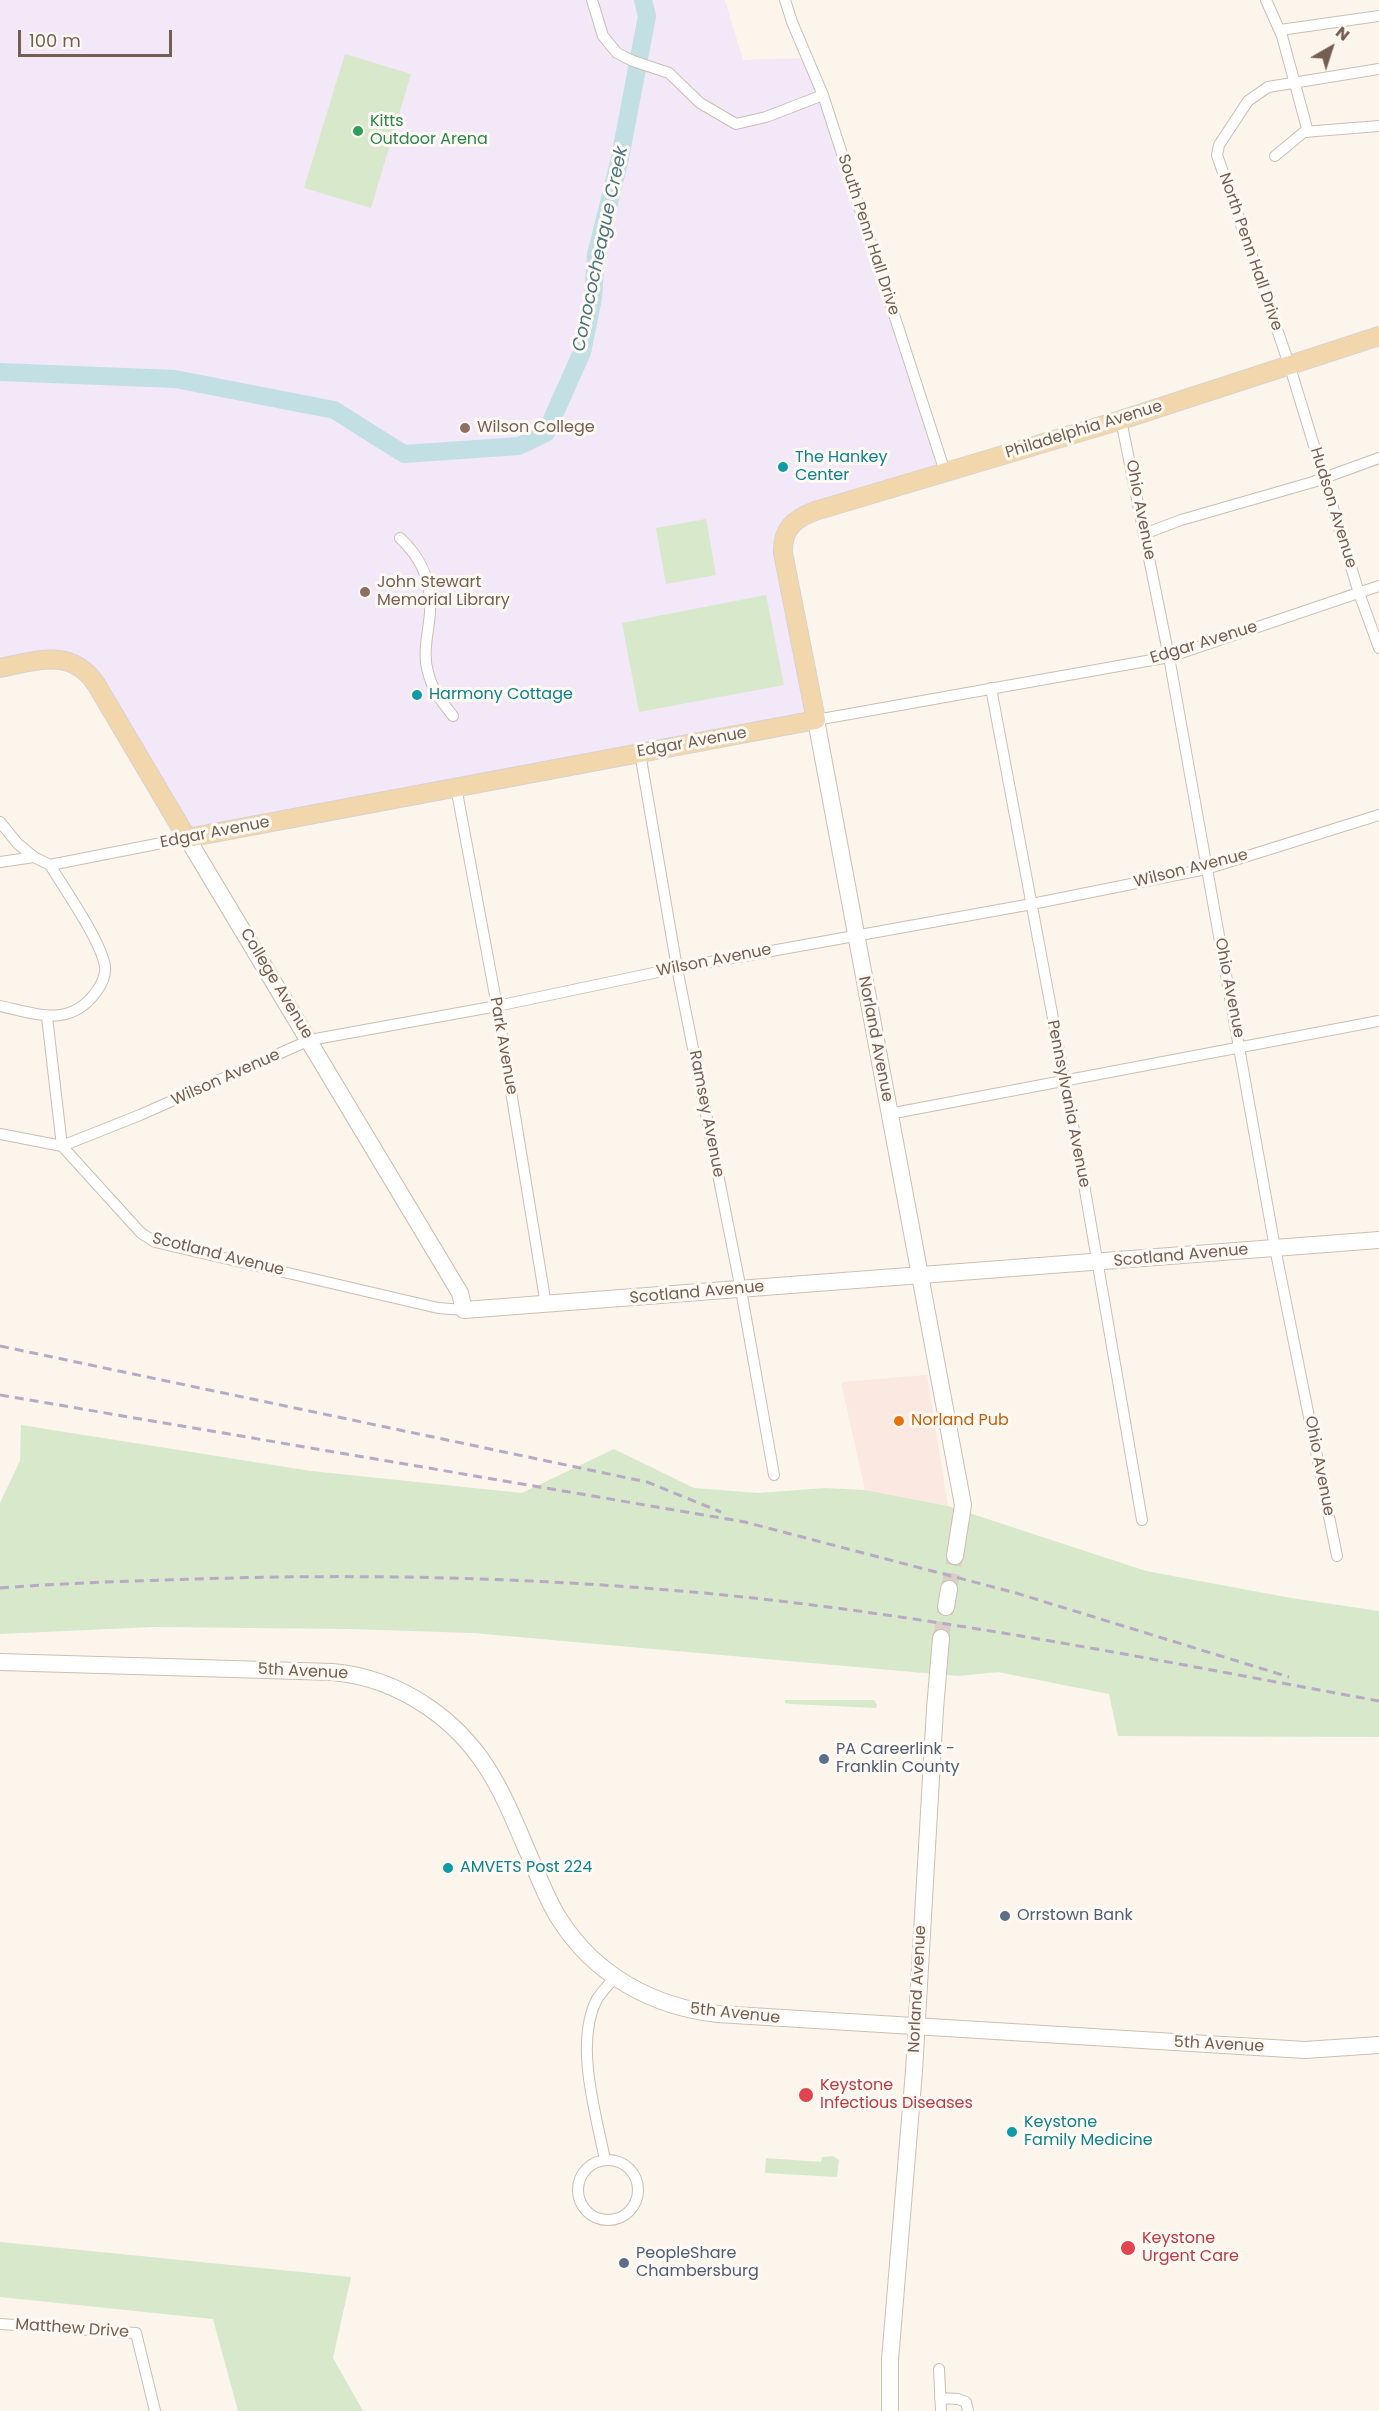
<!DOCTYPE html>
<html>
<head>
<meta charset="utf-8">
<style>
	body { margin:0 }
	#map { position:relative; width:1379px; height:2411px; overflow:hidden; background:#fbf5ec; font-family:Poppins,sans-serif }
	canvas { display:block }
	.north { position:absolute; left:1301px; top:18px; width:60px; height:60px; -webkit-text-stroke:4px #fef9f3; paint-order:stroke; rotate:39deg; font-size:16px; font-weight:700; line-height:24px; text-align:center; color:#745d51 }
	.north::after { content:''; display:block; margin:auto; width:21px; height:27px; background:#745d51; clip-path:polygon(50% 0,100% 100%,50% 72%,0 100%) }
	.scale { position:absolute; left:18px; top:30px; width:154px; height:27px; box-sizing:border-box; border:3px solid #745d51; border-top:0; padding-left:8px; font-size:18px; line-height:21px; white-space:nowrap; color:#745d51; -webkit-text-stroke:4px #fef9f3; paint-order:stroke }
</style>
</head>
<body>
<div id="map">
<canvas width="1379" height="2411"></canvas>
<div class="north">N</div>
<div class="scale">100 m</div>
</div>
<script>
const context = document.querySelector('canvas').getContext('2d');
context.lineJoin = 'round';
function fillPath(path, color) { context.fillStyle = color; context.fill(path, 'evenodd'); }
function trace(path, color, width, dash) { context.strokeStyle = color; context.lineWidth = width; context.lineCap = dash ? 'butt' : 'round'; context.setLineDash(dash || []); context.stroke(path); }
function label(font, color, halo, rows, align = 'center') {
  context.font = font + ' Poppins,sans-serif'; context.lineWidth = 6; context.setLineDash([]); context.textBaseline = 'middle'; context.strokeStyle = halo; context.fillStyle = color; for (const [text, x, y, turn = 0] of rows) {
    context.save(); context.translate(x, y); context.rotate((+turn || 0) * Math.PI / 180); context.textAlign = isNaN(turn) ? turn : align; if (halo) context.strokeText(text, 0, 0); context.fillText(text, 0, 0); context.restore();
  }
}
fillPath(new Path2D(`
	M927,1375L948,1506L865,1490L841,1382Z`), '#fae8e1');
fillPath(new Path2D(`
	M0,0H725L743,60L808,58L945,472L786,531L816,720L187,838L81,668H0Z`), '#f2e8f8');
fillPath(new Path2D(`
	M345,54L411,74L371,208L304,188Z
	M706,519L716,575L666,584L656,528Z
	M766,595L784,685L639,712L622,623Z
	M21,1425L311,1471L522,1493L614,1449L694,1488L758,1493L825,1488L865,1490L948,1506L1146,1571L1291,1598L1379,1611V1737L1118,1736L1109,1694L998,1672L958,1676L473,1633L349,1629L152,1627L0,1634V1503L20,1461Z
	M785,1700H874L877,1705L876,1708L791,1704L785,1703Z
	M833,2156L839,2160L837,2177L765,2173L766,2158L821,2162L822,2157Z
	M0,2242L351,2277L333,2358L363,2411H238L213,2319L0,2297Z`), '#d7e8cb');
trace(new Path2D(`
	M0,372L175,379L334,410L404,454L519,446L546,433L582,352L593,298L596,255L620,158L647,16L643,0`), '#c2dfe3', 18);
trace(new Path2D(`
	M949,1589L955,1556
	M941,1638L946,1607`), '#d9cfc5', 16, [16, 8]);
const street = new Path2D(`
	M592,0L603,36L617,53L633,61L669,73L700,103L736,124L766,117L823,95
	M785,0L792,22L823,95L945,472
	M1266,0L1282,36L1308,132
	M1280,30L1379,16
	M1379,69L1268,87L1248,101L1219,145L1217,155L1290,367L1359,593L1379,648
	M1275,156L1304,132L1379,126
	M1121,420L1169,657L1275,1248L1337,1556
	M1144,534L1181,520L1313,482L1379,458
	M400,538C424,560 434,589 429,622C427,638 423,656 428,672C432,690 442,702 453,716
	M991,688L1082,1173L1142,1520
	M816,720L1169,657L1379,586
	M640,753L677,968L741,1290L774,1475
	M456,787L497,1006L546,1305
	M0,822L18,844L34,857
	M0,862L34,857L50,865L187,838
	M0,1006C37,1014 70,1028 96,992C102,984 106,975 105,966C100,939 65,890 50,865
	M47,1017L62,1146
	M889,1114L1379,1021
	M0,1134L62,1146
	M62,1146L140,1115L310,1040L497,1006L677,968L1032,904L1206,869L1379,815
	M62,1146L141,1233L155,1242L438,1308L464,1310
	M605,2160C596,2114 574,2043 597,1999C602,1992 609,1984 615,1977
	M578 2190a30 30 0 1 1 60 0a30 30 0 1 1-60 0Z
	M0,2324L136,2333L155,2411
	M939,2369L941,2411
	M940,2398L958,2399L966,2402L968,2411`);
const secondary = new Path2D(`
	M816,720L963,1505L955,1556
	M187,838L460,1293L464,1310L1379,1240
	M946,1607L949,1589
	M0,1662L332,1672C367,1675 399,1687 428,1707C491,1750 507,1806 536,1871C543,1888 550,1905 560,1920C595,1975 653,2007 718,2014L1305,2050L1379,2045
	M890,2411V2360L914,2071L935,1709L941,1638`);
const primary = new Path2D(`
	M0,668C36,661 71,647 96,684L187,838L816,720L783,553C782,529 794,519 815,511L1121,420L1379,336`);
trace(street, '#cdbdb3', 12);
trace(secondary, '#cfbeb0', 18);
trace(primary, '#d8d2ce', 20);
trace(street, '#fff', 10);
trace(secondary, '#fff', 16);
trace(primary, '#f2d7ac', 18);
trace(new Path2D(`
	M0,1346L647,1482L721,1512
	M0,1395L745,1522L1016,1593L1289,1677
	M0,1588C65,1583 130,1581 195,1579C381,1573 567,1578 753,1598C963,1621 1171,1663 1379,1701`), '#b8aac5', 3, [9, 6]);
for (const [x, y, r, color] of [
	[358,131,6,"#2e9e5b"],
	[465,428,6,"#8d6e63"],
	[783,467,6,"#0f9aa8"],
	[365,592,6,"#8d6e63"],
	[417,695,6,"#0f9aa8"],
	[899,1421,6,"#e8710a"],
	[824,1759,6,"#5c6f8a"],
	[448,1868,6,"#0f9aa8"],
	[1005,1916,6,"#5c6f8a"],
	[806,2095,8,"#e0444e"],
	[1012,2132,6,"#0f9aa8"],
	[1128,2248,8,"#e0444e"],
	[624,2263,6,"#5c6f8a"]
]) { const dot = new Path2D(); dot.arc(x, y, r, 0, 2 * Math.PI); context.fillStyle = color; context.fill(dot); trace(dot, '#fef9f3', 2); }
label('16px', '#27864d', '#fef9f3', [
	["Kitts",370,122],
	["Outdoor Arena",370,140]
], 'left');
label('16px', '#745d51', '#fef9f3', [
	["South Penn Hall Drive",868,235,72],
	["North Penn Hall Drive",1250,252,71],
	["Philadelphia Avenue",1084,430,-17],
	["Hudson Avenue",1333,508,73],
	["Ohio Avenue",1140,510,79],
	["Edgar Avenue",1204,643,-17],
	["Edgar Avenue",692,743,-10],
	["Edgar Avenue",215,833,-11],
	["Wilson Avenue",1191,869,-14],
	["Wilson Avenue",714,961,-11],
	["College Avenue",276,984,59],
	["Ohio Avenue",1229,988,79],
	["Norland Avenue",875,1039,79],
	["Park Avenue",503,1046,80],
	["Wilson Avenue",226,1078,-24],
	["Pennsylvania Avenue",1068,1104,79],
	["Ramsey Avenue",706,1114,79],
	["Scotland Avenue",218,1255,14],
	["Scotland Avenue",1181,1256,-5],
	["Scotland Avenue",697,1293,-5],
	["Ohio Avenue",1319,1466,79],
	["5th Avenue",303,1672,3],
	["Norland Avenue",918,1989,-87],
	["5th Avenue",735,2014,6],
	["5th Avenue",1219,2045,3],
	["Matthew Drive",72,2329,4]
]);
label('16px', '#785e54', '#fef9f3', [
	["Wilson College",477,428],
	["John Stewart",377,583],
	["Memorial Library",377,601]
], 'left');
label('16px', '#0d838f', '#fef9f3', [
	["The Hankey",795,458],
	["Center",795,476],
	["Harmony Cottage",429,695],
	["AMVETS Post 224",460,1868],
	["Keystone",1024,2123],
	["Family Medicine",1024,2141]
], 'left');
label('16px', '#c56008', '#fef9f3', [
	["Norland Pub",911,1421]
], 'left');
label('16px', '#4e5e75', '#fef9f3', [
	["PA Careerlink -",836,1750],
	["Franklin County",836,1768],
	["Orrstown Bank",1017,1916],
	["PeopleShare",636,2254],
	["Chambersburg",636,2272]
], 'left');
label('16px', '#be3a42', '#fef9f3', [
	["Keystone",820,2086],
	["Infectious Diseases",820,2104],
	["Keystone",1142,2239],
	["Urgent Care",1142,2257]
], 'left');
label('italic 18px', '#49767e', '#fef9f3', [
	["Conococheague Creek",601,249,-78]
]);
</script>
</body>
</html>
